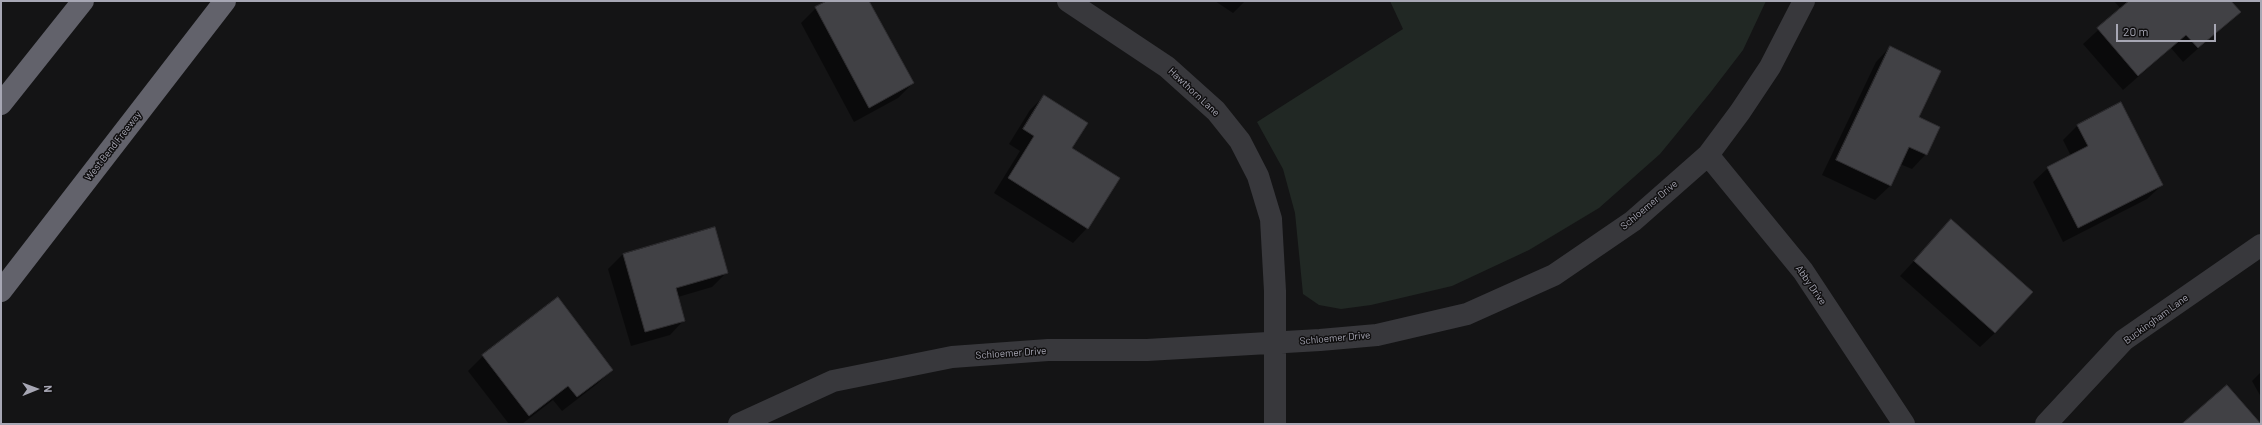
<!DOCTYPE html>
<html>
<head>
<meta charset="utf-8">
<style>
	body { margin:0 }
	#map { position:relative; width:2262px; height:425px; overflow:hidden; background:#141415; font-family:Barlow,sans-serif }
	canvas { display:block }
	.frame { position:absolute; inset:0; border:2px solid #a7a7b4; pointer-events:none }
	.north { position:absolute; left:16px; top:369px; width:40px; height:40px; -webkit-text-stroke:3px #100f10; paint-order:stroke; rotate:89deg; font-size:11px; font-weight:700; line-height:16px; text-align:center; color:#a7a7b4 }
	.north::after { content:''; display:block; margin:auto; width:14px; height:18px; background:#a7a7b4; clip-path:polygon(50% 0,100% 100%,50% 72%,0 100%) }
	.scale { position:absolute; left:2116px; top:24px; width:100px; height:18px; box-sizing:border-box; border:2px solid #a7a7b4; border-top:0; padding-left:5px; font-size:12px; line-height:14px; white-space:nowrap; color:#a7a7b4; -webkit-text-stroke:3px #100f10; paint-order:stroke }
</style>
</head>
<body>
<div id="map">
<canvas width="2262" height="425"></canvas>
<div class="frame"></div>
<div class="north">N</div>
<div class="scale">20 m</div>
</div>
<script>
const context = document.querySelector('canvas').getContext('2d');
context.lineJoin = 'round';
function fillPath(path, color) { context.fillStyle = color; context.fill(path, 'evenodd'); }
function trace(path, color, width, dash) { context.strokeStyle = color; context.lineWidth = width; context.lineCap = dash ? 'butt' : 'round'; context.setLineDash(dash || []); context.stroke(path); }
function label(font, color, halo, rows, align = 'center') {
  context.font = font + ' Barlow,sans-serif'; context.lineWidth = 3; context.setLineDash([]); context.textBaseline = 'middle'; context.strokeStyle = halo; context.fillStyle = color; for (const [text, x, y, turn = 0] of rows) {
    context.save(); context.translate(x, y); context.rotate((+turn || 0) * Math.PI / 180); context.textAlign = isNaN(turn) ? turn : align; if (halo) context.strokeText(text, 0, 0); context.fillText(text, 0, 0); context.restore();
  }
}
fillPath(new Path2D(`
	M1390,1H1766L1743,50L1710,93L1660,154L1599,208L1529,250L1452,286L1371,305L1341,309L1319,305L1303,294L1295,213L1283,169L1257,122L1403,29Z`), '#212824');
fillPath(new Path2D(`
	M829,1H868L913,83L898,98L854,122L801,23L816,8Z
	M1215,1H1245L1233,13Z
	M2114,1H2229L2239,12L2183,62L2171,48L2123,90L2083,44L2121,9Z
	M1890,47L1918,117L1926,154L1912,169L1900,164L1890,186L1875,200L1822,175L1876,62Z
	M1044,96L1070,148L1087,228L1073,243L994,193L1020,151L1009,144L1030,110Z
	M2077,126L2162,185L2147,199L2063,242L2033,182L2048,168L2071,156L2063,140Z
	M1951,221L1995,333L1980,347L1900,276Z
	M714,228L727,272L712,287L678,297L684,320L670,335L631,346L608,269L623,254Z
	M557,299L612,370L597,384L562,411L553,400L522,424H509L468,371L483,356Z
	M2261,372V397L2252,381Z`), '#0007');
const building = new Path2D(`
	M827,1H869L914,83L869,108L815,7Z
	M2129,1H2231L2241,12L2198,48L2186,35L2138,76L2097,28Z
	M1890,46L1941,71L1919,117L1940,127L1927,155L1909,147L1891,186L1836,160Z
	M1044,95L1088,123L1072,148L1120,178L1088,229L1008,178L1034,136L1023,129Z
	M2121,102L2163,185L2078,228L2047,167L2088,146L2077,125Z
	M1951,219L2033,292L1995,333L1914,261Z
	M715,227L728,273L676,288L685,321L645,332L623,254Z
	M558,297L613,370L577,397L568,386L529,416L482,355Z
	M2227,385L2261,424H2182Z`);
fillPath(building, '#414145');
trace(building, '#2f2e31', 1);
trace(new Path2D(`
	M1068,1L1167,67L1216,111L1240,141L1258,176L1271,219L1275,291V424
	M1708,155L1803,271L1904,424
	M739,424L833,381L952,357L1048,350H1147L1320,340L1377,335L1467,314L1554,275L1633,221L1708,155L1740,112L1770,67L1804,1
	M2046,424L2124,340L2261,245`), '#38383c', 22);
trace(new Path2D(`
	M1,104L83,1
	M1,291L225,1`), '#62626b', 22);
label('10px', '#a7a7b4', '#100f10', [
	["Hawthorn Lane",1194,92,43],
	["West Bend Freeway",113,146,-52],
	["Schloemer Drive",1649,205,-40],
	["Abby Drive",1811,285,55],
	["Buckingham Lane",2156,319,-36],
	["Schloemer Drive",1335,338,-5],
	["Schloemer Drive",1011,353,-4]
]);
</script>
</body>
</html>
